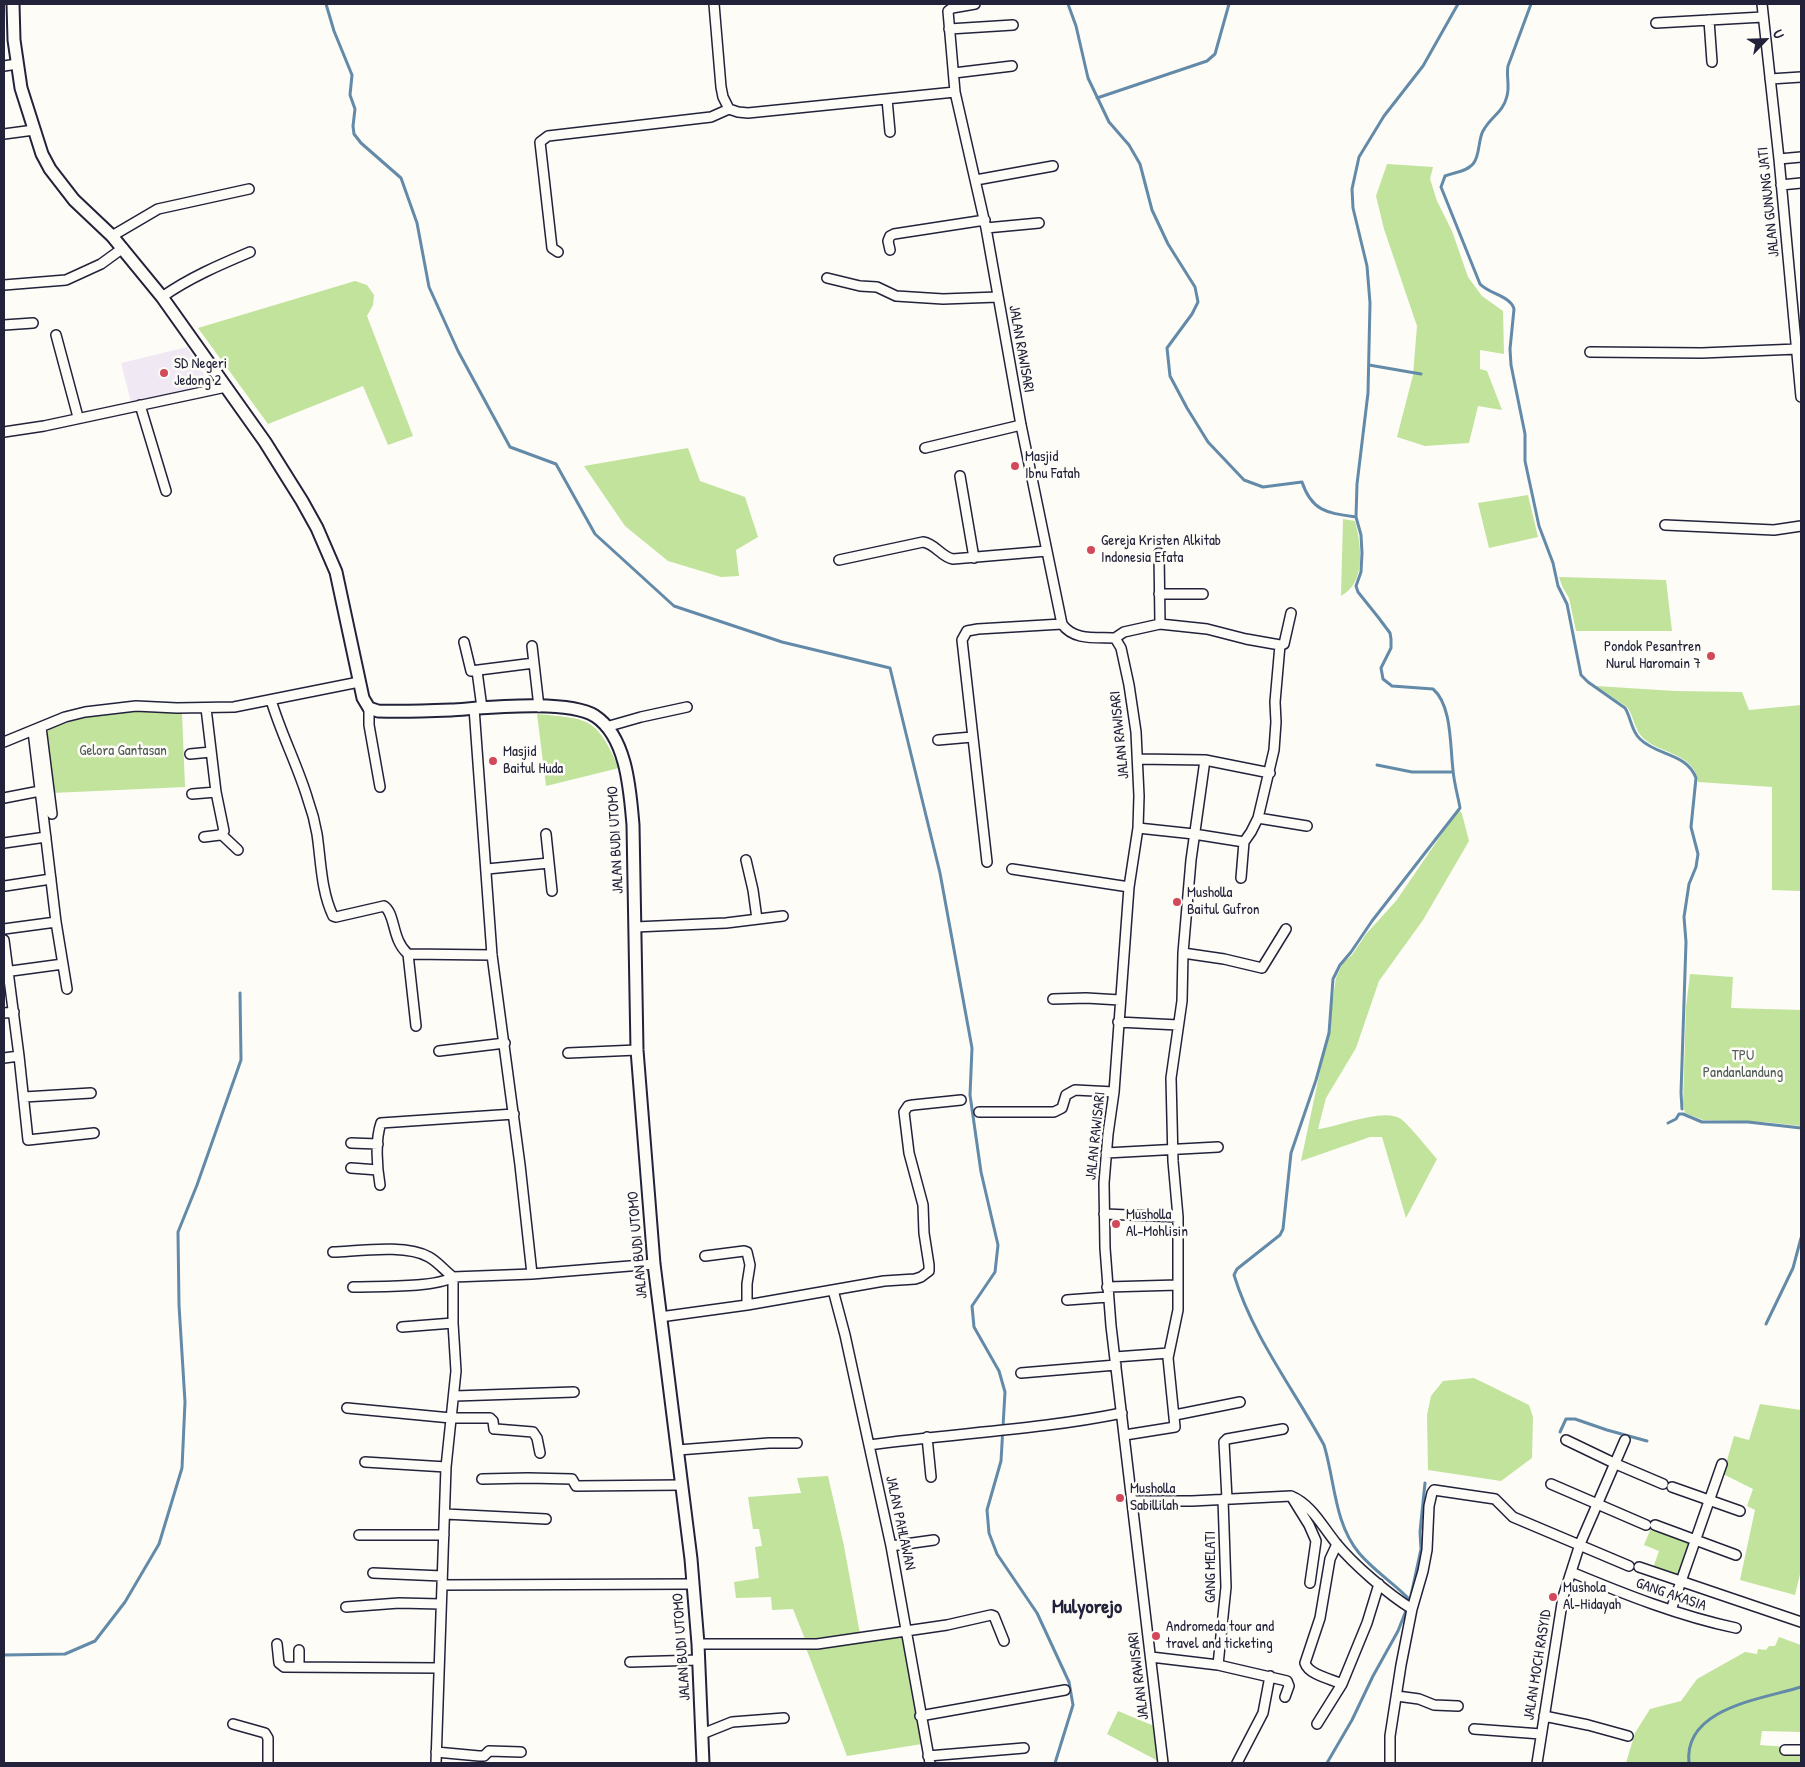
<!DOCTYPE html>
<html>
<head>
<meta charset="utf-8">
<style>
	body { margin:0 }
	#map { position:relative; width:1805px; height:1767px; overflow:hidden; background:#fdfcf7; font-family:"Patrick Hand",sans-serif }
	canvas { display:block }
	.frame { position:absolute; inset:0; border:5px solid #22223b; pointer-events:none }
	.north { position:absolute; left:1740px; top:15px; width:50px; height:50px; -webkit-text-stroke:4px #fdfcf7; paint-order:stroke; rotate:66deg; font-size:14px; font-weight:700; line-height:20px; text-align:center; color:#22223b }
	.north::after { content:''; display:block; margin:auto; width:18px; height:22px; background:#22223b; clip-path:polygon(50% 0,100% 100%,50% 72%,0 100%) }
</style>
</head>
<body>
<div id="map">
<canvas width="1805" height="1767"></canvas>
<div class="frame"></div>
<div class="north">U</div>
</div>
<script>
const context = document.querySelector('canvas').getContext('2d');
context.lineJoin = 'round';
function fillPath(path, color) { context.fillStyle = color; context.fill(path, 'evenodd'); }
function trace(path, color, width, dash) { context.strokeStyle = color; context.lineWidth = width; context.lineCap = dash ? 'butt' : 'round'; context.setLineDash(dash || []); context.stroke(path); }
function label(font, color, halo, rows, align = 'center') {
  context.font = font + ' "Patrick Hand",sans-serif'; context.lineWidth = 5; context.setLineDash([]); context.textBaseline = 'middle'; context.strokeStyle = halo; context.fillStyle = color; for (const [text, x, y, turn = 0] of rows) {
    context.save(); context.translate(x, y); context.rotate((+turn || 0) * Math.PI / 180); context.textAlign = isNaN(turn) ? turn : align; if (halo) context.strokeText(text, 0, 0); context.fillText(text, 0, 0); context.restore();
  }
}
fillPath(new Path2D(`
	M187,347L210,384L131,402L121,363Z`), '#f0e9f4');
fillPath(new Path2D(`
	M1387,164L1433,167L1430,179L1437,201L1452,231L1468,277L1482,296L1503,311L1504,354L1480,350V369L1487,371L1502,410L1478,406L1469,443L1425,446L1397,437L1413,375L1417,326L1384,229L1376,196Z
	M355,281L367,285L374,295L373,305L367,316L413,436L388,445L363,386L268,424L198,328Z
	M688,448L700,481L745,497L758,537L736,550L739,576L721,577L668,561L625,526L584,466Z
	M1528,495L1538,537L1489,548L1478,503Z
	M1343,519L1355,521C1361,545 1367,582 1341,596Z
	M1559,577L1666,580L1672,631H1576L1569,598L1562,586Z
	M1596,686L1675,691L1742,692L1749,710L1801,705V891L1772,890V787L1698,782C1695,753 1660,754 1643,738C1634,729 1634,716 1627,707Z
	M132,711L182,713L185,787L52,793L46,736L49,729L90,715Z
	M537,714C590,719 596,717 619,768L546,786Z
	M1459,809L1462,814L1469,841L1423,920L1379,981L1356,1048L1326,1098L1318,1129C1338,1127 1384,1107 1401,1119C1413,1129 1426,1147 1437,1159L1406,1218L1382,1137H1370L1301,1161L1327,1038L1336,978L1343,963L1352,955L1366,934L1396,901Z
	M1690,974L1733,977L1731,1008L1801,1010V1126L1765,1122L1703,1120L1685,1113L1683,1103L1686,1007Z
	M1474,1378L1529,1405L1533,1417L1532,1458L1501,1481L1428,1470L1427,1415L1431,1396L1443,1381Z
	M1760,1404L1801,1410V1570L1795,1595L1740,1580L1755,1510L1747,1506L1753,1489L1723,1474L1734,1436L1749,1440Z
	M828,1476L844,1546L860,1634L805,1639L793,1609L772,1610L771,1597L736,1598L734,1582L759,1578L755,1547L762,1546L759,1529H753L748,1497L801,1493L797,1478Z
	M1651,1528L1691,1541L1678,1576L1653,1568L1659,1551L1644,1545Z
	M901,1636L903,1638L922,1744L847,1756L806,1648Z
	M1779,1637L1801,1645V1732L1762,1731L1760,1745L1801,1748V1763H1626L1635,1733L1650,1709L1681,1701L1697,1679L1745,1652L1757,1654L1758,1649L1766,1650L1769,1646H1775Z
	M1118,1711L1154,1726L1158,1761L1107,1734Z`), '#c1e39c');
trace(new Path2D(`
	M326,4L334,31L352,75L350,95L355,109L353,126L354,134L361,143L401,178L417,223L429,287L458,351L510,447L556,464L595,534L674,606L782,642L890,668L940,873L972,1048L970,1095L981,1172L998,1245L995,1272L972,1306L974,1327L999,1371L1005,1392L1001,1461L987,1510L989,1533L997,1554L1037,1613L1069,1682L1073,1705L1055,1763
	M1068,4L1076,26L1088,78L1109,122L1129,145L1140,164L1152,210L1168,244L1195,287L1198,302L1192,314L1167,348L1170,376L1187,408L1208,442L1244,480L1263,487L1302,482C1312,512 1328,513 1356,517
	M1531,4L1508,66C1506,76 1510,85 1507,96C1503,113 1491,116 1483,131C1478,140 1480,156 1473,164C1466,172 1455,172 1445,176L1441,187L1480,284C1489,294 1511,296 1514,309L1510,349L1511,365L1525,434V461L1539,526L1553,563L1558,586L1567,604L1581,675L1588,682L1625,708C1631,717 1631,731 1640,739C1657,756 1687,753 1696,778L1691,827L1698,854L1696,867L1689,884L1684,917L1686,942L1681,1093L1682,1109
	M1097,98L1207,61L1215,54L1229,4
	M1369,365L1421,374
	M1377,765L1412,772H1453
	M1668,1123L1676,1119L1679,1114H1683L1702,1122H1748L1801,1128
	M1766,1324L1793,1268L1801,1238
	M1560,1432L1566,1419H1575L1607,1430L1647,1441
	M1410,1600C1394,1583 1374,1571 1359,1553C1334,1523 1335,1481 1324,1445C1293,1388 1253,1337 1234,1275L1237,1269L1280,1235L1283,1229L1291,1153L1316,1080L1329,1033L1333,979L1340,965L1351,952L1372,921L1460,808C1458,796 1454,783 1453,770C1450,746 1452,705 1433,689L1392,686L1383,679L1381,668L1391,648V639L1390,633L1378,617L1358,592L1356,586L1361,572L1362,553L1361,535L1356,517L1357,484L1368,393L1370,303L1367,266L1353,208L1352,189L1359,157L1384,116L1423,66L1458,4
	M1410,1600L1421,1549L1420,1532L1425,1483
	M4,1655L65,1654L95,1641L125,1602L159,1544L182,1468L185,1402L179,1305L178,1232L197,1185L241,1060L240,993
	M1327,1763L1352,1720L1373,1676L1398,1631L1407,1608
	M1689,1763C1683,1708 1762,1699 1801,1687`), '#638aa8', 3);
const minor = new Path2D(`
	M714,4L721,87L723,97L729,109L738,112L748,113L955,92L986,228L1021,425L1062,624C1074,641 1096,637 1115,638L1121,648L1129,685L1136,732L1139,796L1138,828L1129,887L1114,1092L1108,1134L1104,1183L1105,1248L1111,1326L1163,1763
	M1762,4L1779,159L1801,397
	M1709,20L1712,62
	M1656,23L1763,17
	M949,29L1013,25
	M4,66L17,64
	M954,73L1012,66
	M1770,79L1801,77
	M955,92L948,11L952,8L975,4
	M887,99L890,132
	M4,134L34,130
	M1779,159L1801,157
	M976,180L1053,166
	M1781,185L1801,183
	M986,228L1039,223
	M112,236L158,209L249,189
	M890,250L888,241L890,236L894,234L985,220
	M558,252L552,248L540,142L548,136L711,117L729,109
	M827,278L860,286L877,287L896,296L943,299L998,297
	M4,285L66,280L101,264L123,248
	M162,297C189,278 219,265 250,252
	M4,325L33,323
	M56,335L78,417
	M1590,352L1702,353L1797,349
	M140,405L166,491
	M4,432L44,426L226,387
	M925,448L1021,425
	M960,476L974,558
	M1665,525L1774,530L1801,526
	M1159,553L1160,624
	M839,560L923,542C936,544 941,557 953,559L1047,551
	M1159,594H1203
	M1115,638L1124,632L1160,624L1207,629L1246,639L1280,645
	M464,642L471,671L534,663
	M532,646L539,707
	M477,671L482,708
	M271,700C281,734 298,766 308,800C312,811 315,822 317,834C321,861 321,891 333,916L336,917L384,906C396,914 391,939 408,954L492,955
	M369,708V725L380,787
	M474,708L492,955L520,1165L532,1274
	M41,727L52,814
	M606,727L641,717L687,707
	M33,731L56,922L67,989
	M938,740L972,737
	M4,742L65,717L85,712L136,706L177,708L234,707L359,682
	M190,754L211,752
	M1138,759L1205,760L1270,773
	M192,794L216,792
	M4,798L40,791
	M1258,818L1307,826
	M1138,828L1194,834L1244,842
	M221,834L238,850
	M546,834L552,891
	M204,837L220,835L224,831L216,792L206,708
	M4,843L46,837
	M746,860L753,890L757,919
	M987,862L962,640L967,631L978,629L1062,624
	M487,869L549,863
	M1012,869L1129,887
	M1241,878L1244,842L1251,832L1258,818L1274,750L1276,722L1275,702L1280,645L1284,644L1291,613
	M5,886L51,879
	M635,927L726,923L783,916
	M4,929L56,922
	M4,940L19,1056L28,1140L94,1133
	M1183,953L1224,959L1262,968L1286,929
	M408,954L416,1026
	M4,972L63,964
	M1053,999L1086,998L1120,1000
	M4,1013L14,1012
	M1118,1022L1178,1025
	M439,1051L505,1043
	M568,1053L637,1050
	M4,1058L19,1056
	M24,1097L91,1093
	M979,1112H1054L1062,1108L1066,1095L1075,1090L1114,1092
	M351,1143L378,1144
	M1106,1153L1218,1147
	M351,1168L378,1170
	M380,1185C377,1168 375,1140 381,1123L514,1114
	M1104,1214L1178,1217
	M333,1252C359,1251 406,1244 429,1257C438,1262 445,1271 453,1277V1323L456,1371L446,1467L436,1763
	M705,1256L744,1251L747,1252L750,1265L747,1284V1305
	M353,1287C377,1286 435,1288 453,1277L532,1274L654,1264
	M1107,1287L1178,1285
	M833,1290L845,1335L891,1546L930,1763
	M1067,1300L1108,1297
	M660,1317L747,1305L884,1281L915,1279L921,1277L929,1271V1265L924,1233L923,1205L909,1153L904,1112L908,1106L913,1105L961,1100
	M402,1327L453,1323
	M1115,1357L1169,1353
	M1021,1373L1116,1365
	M455,1396L574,1392
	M347,1408L451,1418H490L493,1421L494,1429H496L533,1432L537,1438L540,1453
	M1175,1415L1240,1402
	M1125,1435L1175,1427L1168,1358L1178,1310V1217L1173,1161L1171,1078L1182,1001L1183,953L1191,860L1205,760
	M927,1437L931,1477
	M1566,1440L1616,1464L1663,1484
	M869,1445C953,1433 1039,1430 1122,1413
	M678,1450L769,1443H797
	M365,1462L446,1467
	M482,1479L528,1478L572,1479L576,1486L682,1485
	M1551,1484L1646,1525
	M1672,1487L1740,1511
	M1291,1496L1309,1525L1316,1541L1310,1583
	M1227,1499L1224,1442L1227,1439L1283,1429
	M1132,1501H1192L1291,1496C1312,1505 1322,1526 1336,1543C1354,1565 1388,1594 1412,1609
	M445,1514L546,1519
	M1655,1525L1736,1555
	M359,1535H444
	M1337,1544L1330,1559L1320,1618L1305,1663C1309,1675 1331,1679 1342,1684
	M891,1546L934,1540
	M1639,1567L1801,1622
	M1571,1572C1624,1594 1679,1616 1736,1628
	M373,1573L442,1576
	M442,1585L693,1584
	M346,1607L399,1603L441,1604
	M1671,1610L1722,1464
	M277,1644L279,1663L284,1667L439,1668
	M698,1644H817L947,1625L991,1615L994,1616L1004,1641
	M1151,1657L1218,1665L1287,1681L1289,1686L1285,1697
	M630,1662L699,1660
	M1218,1665L1226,1587L1223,1499
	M299,1666V1650
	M1397,1696L1419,1699L1434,1705L1458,1706
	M920,1716L1065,1690
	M1544,1716L1588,1725L1628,1736
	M233,1724L265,1733L268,1738V1763
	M1317,1724L1342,1684L1367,1623L1379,1584
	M1474,1729L1541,1734
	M702,1734L732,1722L784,1718
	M1785,1750H1801
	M436,1752L479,1756H484L489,1751L521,1752
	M928,1756L1024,1748
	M1237,1763L1263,1713L1270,1676
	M1390,1763V1736L1401,1665L1412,1609L1423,1571L1427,1550L1429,1506L1432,1493L1434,1490L1495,1499L1513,1517L1629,1566
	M1537,1763L1563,1597L1580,1544L1625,1440`);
const tertiary = new Path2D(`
	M13,4L14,40L21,88L42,154L50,169L74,200L112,236L162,297L265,442L302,501L317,528L336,572L363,698L369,708L378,711C402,712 427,711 451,710C485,708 567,699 595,716C627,737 630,791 633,825L637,1050L654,1264L691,1559L698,1644L703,1763`);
trace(minor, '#22223b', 12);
trace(tertiary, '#22223b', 15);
trace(minor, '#fdfcf7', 9);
trace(tertiary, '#fdfcf7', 11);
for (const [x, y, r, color] of [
	[164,373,5,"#d1495b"],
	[1015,466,5,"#d1495b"],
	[1091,550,5,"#d1495b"],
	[1711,656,5,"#d1495b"],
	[493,761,5,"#d1495b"],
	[1177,902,5,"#d1495b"],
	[1116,1224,5,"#d1495b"],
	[1120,1498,5,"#d1495b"],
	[1553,1597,5,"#d1495b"],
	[1156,1636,5,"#d1495b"]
]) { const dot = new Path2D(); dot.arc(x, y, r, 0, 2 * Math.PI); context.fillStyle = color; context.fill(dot); trace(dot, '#fdfcf7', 2); }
label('15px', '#22223b', '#fdfcf7', [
	["JALAN GUNUNG JATI",1769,202,-96],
	["JALAN RAWISARI",1021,349,80],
	["JALAN RAWISARI",1120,735,-96],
	["JALAN BUDI UTOMO",616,840,-93],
	["JALAN RAWISARI",1096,1136,-84],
	["JALAN BUDI UTOMO",638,1245,-95],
	["JALAN PAHLAWAN",900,1523,78],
	["GANG MELATI",1211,1567,-90],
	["GANG AKASIA",1671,1595,19],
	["JALAN BUDI UTOMO",682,1647,-94],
	["JALAN MOCH RASYID",1538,1665,-81],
	["JALAN RAWISARI",1139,1676,-97]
]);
label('15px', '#22223b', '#fdfcf7', [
	["SD Negeri",174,364],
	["Jedong 2",174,381],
	["Masjid",1025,457],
	["Ibnu Fatah",1025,474],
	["Gereja Kristen Alkitab",1101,541],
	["Indonesia Efata",1101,558],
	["Pondok Pesantren",1701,647,"right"],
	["Nurul Haromain 7",1701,664,"right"],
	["Masjid",503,752],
	["Baitul Huda",503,769],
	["Musholla",1187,893],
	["Baitul Gufron",1187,910],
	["Musholla",1126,1215],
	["Al-Mohlisin",1126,1232],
	["Musholla",1130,1489],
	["Sabillilah",1130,1506],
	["Mushola",1563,1588],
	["Al-Hidayah",1563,1605],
	["Andromeda tour and",1166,1627],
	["travel and ticketing",1166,1644]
], 'left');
label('15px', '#525c58', '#fdfcf7', [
	["Gelora Gantasan",123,751],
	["TPU",1743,1056],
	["Pandanlandung",1743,1073]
]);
label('bold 20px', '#22223b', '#fdfcf7', [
	["Mulyorejo",1087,1608]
]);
</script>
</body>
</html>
